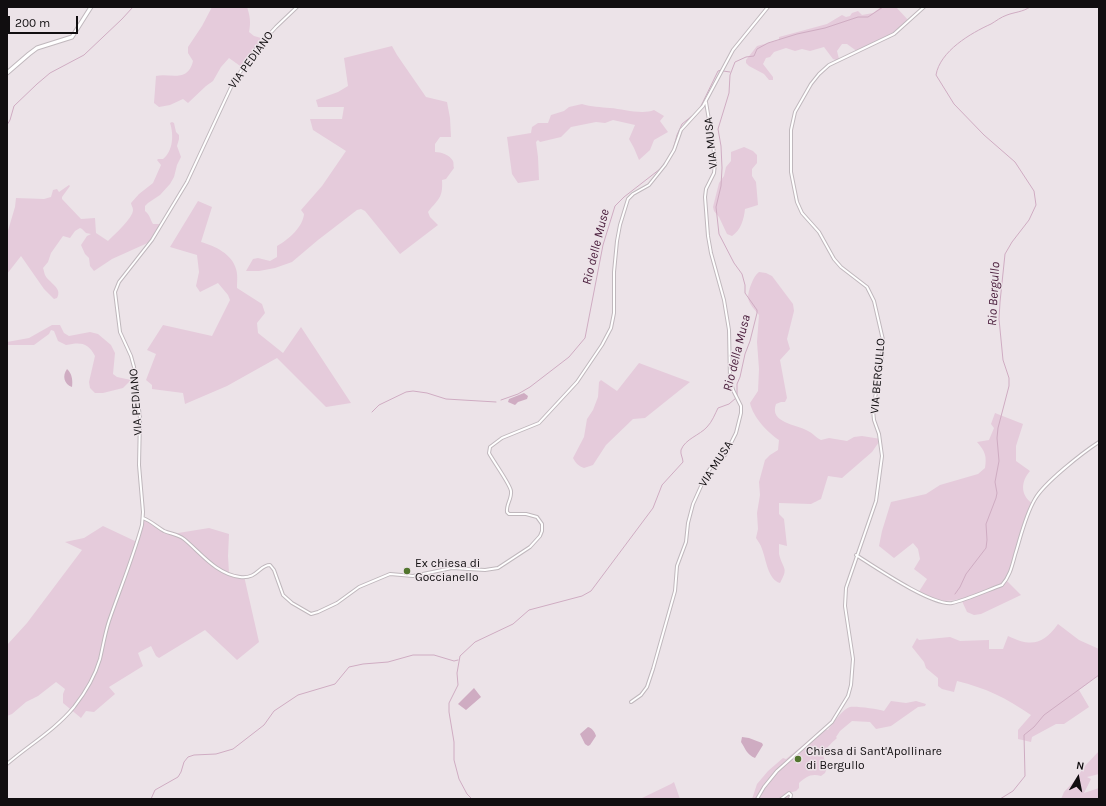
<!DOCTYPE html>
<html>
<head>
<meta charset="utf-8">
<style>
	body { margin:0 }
	#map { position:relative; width:1106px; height:806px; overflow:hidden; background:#ece3e8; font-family:Karla,sans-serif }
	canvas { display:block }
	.frame { position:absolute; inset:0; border:8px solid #110e10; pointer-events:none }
	.north { position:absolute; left:1058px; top:758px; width:40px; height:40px; -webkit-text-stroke:3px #ece3e8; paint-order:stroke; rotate:10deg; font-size:11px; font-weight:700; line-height:16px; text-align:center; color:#110e10 }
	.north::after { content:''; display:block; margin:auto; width:14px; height:18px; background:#110e10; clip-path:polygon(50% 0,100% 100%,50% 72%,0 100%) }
	.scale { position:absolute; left:8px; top:16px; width:70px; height:18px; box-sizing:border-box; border:2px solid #110e10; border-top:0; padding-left:5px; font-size:12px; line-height:14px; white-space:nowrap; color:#110e10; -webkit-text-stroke:3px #ece3e8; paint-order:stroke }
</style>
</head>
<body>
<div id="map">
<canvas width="1106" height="806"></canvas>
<div class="frame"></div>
<div class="north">N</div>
<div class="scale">200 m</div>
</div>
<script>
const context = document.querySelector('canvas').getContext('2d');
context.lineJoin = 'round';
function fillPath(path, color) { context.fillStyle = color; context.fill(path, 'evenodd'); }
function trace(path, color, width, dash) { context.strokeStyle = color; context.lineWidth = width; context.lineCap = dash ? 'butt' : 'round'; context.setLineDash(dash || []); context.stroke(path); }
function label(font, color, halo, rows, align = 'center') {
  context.font = font + ' Karla,sans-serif'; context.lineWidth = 3; context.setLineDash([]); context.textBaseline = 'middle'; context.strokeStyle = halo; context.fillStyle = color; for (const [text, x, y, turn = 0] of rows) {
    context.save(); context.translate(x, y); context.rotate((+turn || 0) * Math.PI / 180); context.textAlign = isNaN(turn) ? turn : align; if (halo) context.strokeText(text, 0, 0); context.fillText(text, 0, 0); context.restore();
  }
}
fillPath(new Path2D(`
	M212,7H247C250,16 251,22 249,32L254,36L261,38L258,42L261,44L243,68L229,58L221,67L213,81L206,86L188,103L183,99L170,105L159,107L154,103L156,76C170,73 188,83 193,61L188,53V47L202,26Z
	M881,7H896L909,21L894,34L858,52L847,44H842L837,51L839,59L836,60L833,59L824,47L810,51L802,49L795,51L786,48L774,52L770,57L766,58L763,64L773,77V80H769L764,74L749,66L746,63V60L757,46L779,40V37L827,24L842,15L846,17L850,16L852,13L858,11L862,15L873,13Z
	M392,46L397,55L426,97L447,102L450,118L451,137H440L435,144V152C441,152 450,155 453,161C454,163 453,166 454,168L446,179L442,180C443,198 439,198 428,212L430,217L438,225L400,254L365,211L361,209L357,210L318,240L292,262L275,268L259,271H246L253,259L258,258L270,261L277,257V246C288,240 303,227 304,214L301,210L322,186L346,151L313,130L310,119H342L344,107H318L316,100L338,92L348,86L344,58Z
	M582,104C591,107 601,107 610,108C623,109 642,115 654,110L664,116L660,121L668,132L654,140L650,150L639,160L634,148L629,139L635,125L613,120L605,123L596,122L571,127L561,137L540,142L538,140L536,142L538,157L539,180L518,183L512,174L507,137L531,133L532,127L538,123H548L551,115L564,111L569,107Z
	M172,122L174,123L176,132L179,135V139L177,146L181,157L177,165L174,177L170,184L160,195L148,203L145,206V211C150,215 150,219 153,224H162L152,241L112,259L94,271L90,266L89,258L85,254L81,245L87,236L91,234L86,233L82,229L80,228L75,231L70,238L63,236L51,253L48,262L43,268C44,270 44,273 45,275C49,283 63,288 57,298L54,299L44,289L21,256L7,274V234L15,207L16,198L44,199L51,197L53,190L57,189L59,192L69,185L70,186L62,197V199L81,219L95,218L96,233L108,241C114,235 133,218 133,210C133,207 131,205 131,203L139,194L153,183L161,165L157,160L158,159H163C173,151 174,135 170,123Z
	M744,147L753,151L757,155V163L752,169V176L756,182L758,205L745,209C744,219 741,230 732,236L727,234L719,217L714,211L713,207L719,183L724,176L726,167L731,161V152Z
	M198,201L212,207L201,242C215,246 232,254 236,269C238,275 237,282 237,288L262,304L265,313L257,323L258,333L283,353L301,327L351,403L326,407L277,358L227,386L185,404L183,393L152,389V385L146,380L156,354L147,350L163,325L212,336L230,300L228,295L218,283L200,292L196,286L199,272L197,255L170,247Z
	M759,272L766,273L772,276L793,304L794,311L787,339L790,349L780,360L787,398L785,402H781L776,404C769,423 796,424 808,431C813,433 816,438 821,440L829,438L847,441L854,437L862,436L881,439L872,452L842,478L828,476L821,499L811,504L779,503V514L784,519L787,546L779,544C779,547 779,551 779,554C783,570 789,567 780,583C768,580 766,559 762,549C761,545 758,541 756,538L758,529L757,513L760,495L759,482L765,460L770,455L778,450L779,440C767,432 753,417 750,403L758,391L759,369L757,342L759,315C755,310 749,304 748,298C748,291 753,276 759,272Z
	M52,325H60L64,333L69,336L90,332L98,334L111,345L115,353L113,374L117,377L131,380L123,388L103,393H95L90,388L89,382L95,356C88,342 80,342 66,345L58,341L54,331L51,330L49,334L34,345H7V342L29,338Z
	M639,363L690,382L645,418L633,419L606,445L593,465L584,468C579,466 576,464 573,458L584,437L587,419L593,410L598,397L599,382L601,380L617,391Z
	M995,413L1023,424L1016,446V461L1030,471C1021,481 1020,495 1032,503L1006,580L1021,595L981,614L974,615L967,612L961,599C941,603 937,601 918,593L927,579L914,569L920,559L918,549L913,543L894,558L879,546L882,531L891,502L926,494L940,485L978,474L985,468C987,456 985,451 977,442L989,440L994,428L991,424Z
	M143,519L172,534L209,528L229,534L228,556L229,573L244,576L259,642L237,660L205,630L159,658L156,656L151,646L138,653L143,666L109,687L115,694L94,712L86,711L81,718L63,703V694L65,689L56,682L38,696L26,702L12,714L7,716V645L27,623L82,550L65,542L84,538L103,526L137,542Z
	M1058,624L1079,640L1099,649V675L1079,690L1089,707L1064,724H1056L1032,737L1031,742L1018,739V730L1031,715C1006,698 986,688 957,681L954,692L942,689L938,686V678L926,668L924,662L912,647L917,638L919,640L950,637L960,641L989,640V649H1003L1008,636C1031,647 1043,645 1058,624Z
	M891,701L906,703L916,701L926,704L925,706L918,707L891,726L876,729L870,722L852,721L840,731L836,737L837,738C832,743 822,750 824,758C825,761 826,764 827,768L825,773L821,776C811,773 806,777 799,783V788L796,791L789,793L788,799H752L757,784L768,771L783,758L786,759L823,729L828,730C832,724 843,709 850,707C856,706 877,709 884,711Z
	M1099,751V774L1087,777L1091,779L1084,793L1099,788V799H1061L1064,792L1075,780L1084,767Z
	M674,782L680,799H640L671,784Z`), '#e5cbdb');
fillPath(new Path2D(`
	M67,369C72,373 73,381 72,387C64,384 62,376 67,369Z
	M524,393L528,396L527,399L518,402L515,405L508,402L509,399Z
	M474,688L481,697L466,710L458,704Z
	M588,727C592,728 595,732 596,736L590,745L588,746L585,744L580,734Z
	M742,737L749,738L762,743L763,745L755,758C747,755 745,748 741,742Z`), '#cfacc2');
trace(new Path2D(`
	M723,71L730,72
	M700,108L718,71L721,70
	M7,125L10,120L14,106L37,84L50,73L84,55L122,19L133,7
	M673,150L677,135L682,124L692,116
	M737,396V384L740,377L745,354L750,341L757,313V310L745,293V285L742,274L734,263L719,234L716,207L721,186L722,168L721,146L718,129L729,93L730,75L735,62L746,57L754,56L757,49L768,43L797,34L825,28L858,17H868L883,7
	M501,400L518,394L530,387L569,357L585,338L603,245L615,206L624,197L660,169L667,160
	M372,412L379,405L406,392L413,391L427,393L446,399L496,402
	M955,594L960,587L966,574L986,548L987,540L986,524L996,498L997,493L995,482L999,461L997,438L998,428L1009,386V378L1003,360L999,319L1000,302L1005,254L1012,242L1029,220L1036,205L1034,191L1015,162L984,135L954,104L936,75C940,51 971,33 991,24C996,21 1001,17 1007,15C1015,12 1023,12 1030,7
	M151,799L155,790L178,777L181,772L184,762L188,757L194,755L216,754L233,749L264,725L274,711L298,695L335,684L349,667L363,664L388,662L413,655H434L454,661L458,660
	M472,799L467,794L459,779L454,760V742L449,712V703L458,685L457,673L460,656L475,642L513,624L529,610L582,596L591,591L653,508L662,485L683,462C683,458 680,454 681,450C685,439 700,435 707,427C712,422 715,414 718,408L729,404L736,398
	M1000,799L1013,791L1025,776L1024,735L1034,727L1044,715L1099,675`), '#cfacc2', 1);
const street = new Path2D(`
	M143,518C151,521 157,527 164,531C171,534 178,534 184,539C201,553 216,574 240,577C258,579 259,565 270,565L274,570L283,595L292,603L311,614L318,612L337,603L359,587L390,574L413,576L452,568L485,570L498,568L530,547L540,536L542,531V524L537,517L526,514H509L507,512C506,504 512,499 511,491C510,484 493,461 489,453L490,447L502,438L539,423L577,382L602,345L611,328L614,313V272L617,241L620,225L628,199L633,194L649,185L665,165L674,150L681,130L703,106L733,50L768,7
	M856,555C875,567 932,606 952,603C966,600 988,590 1002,585C1010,576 1012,566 1015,555C1021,536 1025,516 1035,499C1044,483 1082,453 1099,442
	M631,702L641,695L647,687L653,669L675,591L677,566L686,542L688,523L693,504L707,473L712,466L725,455L736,433L741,413V406L733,390L730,379L729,330L724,300L711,253L708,236L705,197L706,189L714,173L715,163L713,144L706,102
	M7,764C29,745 55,730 74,707C85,693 95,676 100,659C103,646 105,633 109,621C120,589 133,558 142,525L143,512L139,465L140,418L134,367L131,356L120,332L115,292L119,282L152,240L187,182L233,83L255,50L276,27L297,7
	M757,799L764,787L777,771L832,722L848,696L851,685L853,659L845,606L846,588L876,501L882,456L879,434L874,420L873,410L882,357L883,340L874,301L867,287L841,267L834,259L819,232L802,213L797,202L791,172V130L795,112L811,84L819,74L829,65L894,34L924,7
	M781,799L789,793L791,795L790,799`);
const secondary = new Path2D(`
	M7,73L29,54L37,48L72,37L91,7`);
trace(street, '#c0b8bd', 4);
trace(secondary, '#c0b8bd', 5);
trace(street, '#fff', 2);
trace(secondary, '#fff', 3);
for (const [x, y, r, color] of [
	[407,571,4,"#52752e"],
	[798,759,4,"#52752e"]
]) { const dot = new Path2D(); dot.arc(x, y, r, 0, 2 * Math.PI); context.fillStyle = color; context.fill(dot); trace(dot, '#ece3e8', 1.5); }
label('12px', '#110e10', '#ece3e8', [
	["VIA PEDIANO",251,60,-54],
	["VIA MUSA",711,143,-96],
	["VIA BERGULLO",878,376,-85],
	["VIA PEDIANO",136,402,-94],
	["VIA MUSA",716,464,-57]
]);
label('12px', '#110e10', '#ece3e8', [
	["Ex chiesa di",415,564],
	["Goccianello",415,578],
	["Chiesa di Sant'Apollinare",806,752],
	["di Bergullo",806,766]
], 'left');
label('italic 13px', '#491c3b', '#ece3e8', [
	["Rio delle Muse",596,247,-76],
	["Rio Bergullo",994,294,-87],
	["Rio della Musa",737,353,-76]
]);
</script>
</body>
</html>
